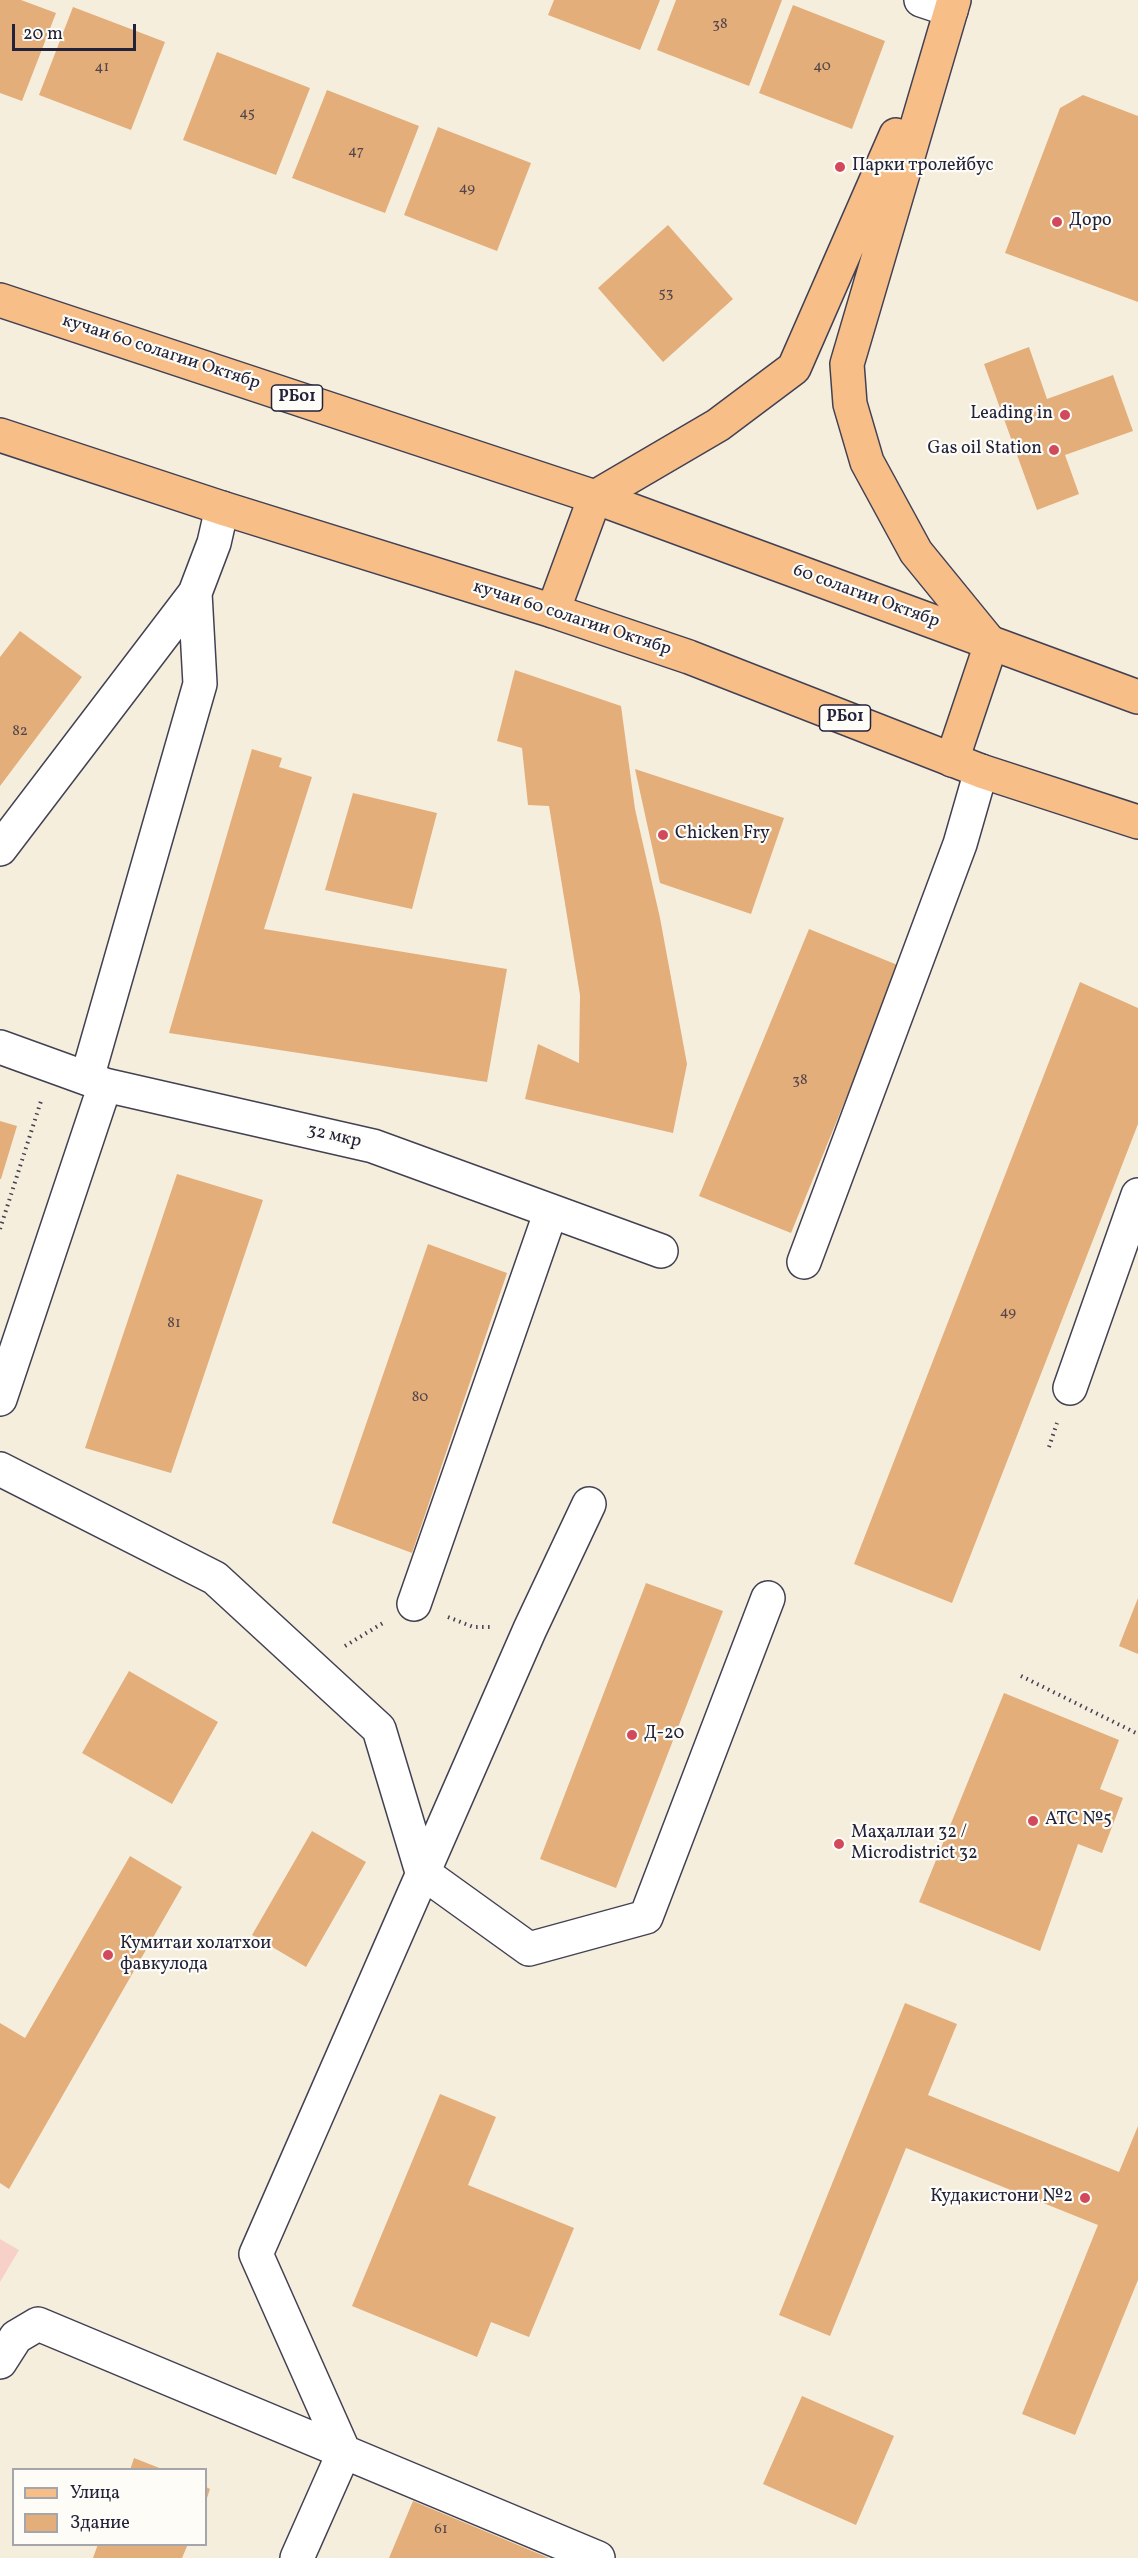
<!DOCTYPE html>
<html>
<head>
<meta charset="utf-8">
<style>
	body { margin:0 }
	#map { position:relative; width:1138px; height:2558px; overflow:hidden; background:#f6eedd; font-family:Vollkorn,serif }
	canvas { display:block }
	.legend { position:absolute; left:12px; top:2468px; width:195px; height:78px; box-sizing:border-box; background:#fdfcf7; border:2px solid #a5a5ac; margin:0; padding:8px 10px; list-style:none; font-size:18px; color:#22223b }
	.legend li { display:flex; align-items:center; gap:12px; height:30px }
	.legend b { width:30px; border:2px solid #a5a5ac }
	.scale { position:absolute; left:12px; top:24px; width:124px; height:27px; box-sizing:border-box; border:3px solid #22223b; border-top:0; padding-left:8px; font-size:18px; line-height:21px; white-space:nowrap; color:#22223b; -webkit-text-stroke:4px #fdfcf7; paint-order:stroke }
</style>
</head>
<body>
<div id="map">
<canvas width="1138" height="2558"></canvas>
<ul class="legend">
<li><b style="height:8px;background:#f7be88"></b>Улица</li>
<li><b style="height:16px;background:#e3ae7a"></b>Здание</li>
</ul>
<div class="scale">20 m</div>
</div>
<script>
const context = document.querySelector('canvas').getContext('2d');
context.lineJoin = 'round';
function fillPath(path, color) { context.fillStyle = color; context.fill(path, 'evenodd'); }
function trace(path, color, width, dash) { context.strokeStyle = color; context.lineWidth = width; context.lineCap = dash ? 'butt' : 'round'; context.setLineDash(dash || []); context.stroke(path); }
function label(font, color, halo, rows, align = 'center') {
  context.font = font + ' Vollkorn,serif'; context.lineWidth = 4.5; context.setLineDash([]); context.textBaseline = 'middle'; context.strokeStyle = halo; context.fillStyle = color; for (const [text, x, y, turn = 0] of rows) {
    context.save(); context.translate(x, y); context.rotate((+turn || 0) * Math.PI / 180); context.textAlign = isNaN(turn) ? turn : align; if (halo) context.strokeText(text, 0, 0); context.fillText(text, 0, 0); context.restore();
  }
}
fillPath(new Path2D(`
	M0,2239L19,2250L0,2282Z`), '#f7d1c7');
fillPath(new Path2D(`
	M0,0H21L56,13L22,101L0,93Z
	M554,0H660L640,50L548,15Z
	M676,0H782L749,86L657,50Z
	M793,5L885,41L852,129L759,93Z
	M73,7L165,42L131,130L39,95Z
	M217,52L310,88L276,175L183,140Z
	M327,90L419,126L385,213L292,178Z
	M1083,95L1138,116V302L1005,253L1060,108Z
	M438,127L531,163L497,251L404,215Z
	M668,225L733,299L663,362L598,288Z
	M1029,347L1047,399L1113,375L1133,431L1065,455L1079,494L1037,510L984,364Z
	M20,631L82,677L0,786V657Z
	M515,670L621,706L635,809L660,918L687,1064L673,1133L525,1099L538,1044L579,1063L580,995L549,806L528,805L522,748L497,741Z
	M252,749L282,758L279,767L312,777L264,929L507,969L487,1082L169,1033Z
	M635,769L784,818L751,914L660,883Z
	M353,793L437,813L412,909L325,890Z
	M809,929L900,966L791,1233L699,1196Z
	M1080,982L1138,1008V1124L952,1603L854,1564Z
	M0,1121L17,1126L1,1179H0Z
	M177,1174L263,1200L171,1473L85,1448Z
	M428,1244L507,1273L412,1553L332,1523Z
	M646,1583L723,1611L616,1888L540,1859Z
	M1138,1598V1654L1119,1646Z
	M129,1671L218,1722L172,1804L82,1753Z
	M1004,1693L1119,1740L1100,1789L1123,1798L1102,1853L1078,1844L1040,1951L919,1902Z
	M312,1831L366,1862L306,1967L252,1935Z
	M130,1856L182,1887L9,2189L0,2183V2023L25,2038Z
	M905,2003L957,2024L928,2095L1119,2172L1138,2126V2280L1075,2435L1022,2414L1098,2225L906,2148L830,2336L779,2315Z
	M440,2094L496,2117L468,2185L574,2228L529,2337L491,2322L477,2357L352,2306Z
	M802,2396L894,2436L856,2525L763,2484Z
	M134,2458L162,2469V2470H130Z
	M206,2487L210,2489L206,2501Z
	M413,2501L549,2558H389Z
	M98,2544H188L182,2558H93Z`), '#e3ae7a');
const minor = new Path2D(`
	M921,0L951,10
	M0,849L195,593
	M0,1047L105,1085L373,1146L661,1251
	M87,1078L200,684L195,593L214,543L222,508
	M804,1262L960,844L981,771
	M1070,1388L1138,1195
	M0,1399L105,1085
	M0,1469L215,1578L379,1729L422,1872L529,1949L646,1917L768,1598
	M414,1604L551,1211
	M0,2362L16,2337L38,2324L598,2558
	M297,2558L344,2452L256,2254L530,1629L589,1504`);
const major = new Path2D(`
	M553,611L595,497L718,425L794,368L896,135
	M952,760L991,644L916,552L867,462L850,404L847,364L954,0`);
const highway = new Path2D(`
	M0,300L595,497L1138,697
	M0,435L222,508L553,611L689,657L981,771L1138,822`);
trace(minor, '#424153', 36);
trace(major, '#424153', 36);
trace(highway, '#424153', 36);
trace(new Path2D(`
	M0,1229L41,1101
	M1049,1447L1057,1423
	M448,1617L473,1627H490
	M345,1646L383,1623
	M1021,1676L1138,1734`), '#424153', 4, [1.5, 4.5]);
trace(minor, '#fff', 33);
trace(major, '#f7be88', 33);
trace(highway, '#f7be88', 33);
for (const [x, y, r, color] of [
	[840,167,6,"#d1495b"],
	[1057,222,6,"#d1495b"],
	[1065,415,6,"#d1495b"],
	[1054,450,6,"#d1495b"],
	[663,835,6,"#d1495b"],
	[632,1735,6,"#d1495b"],
	[1033,1821,6,"#d1495b"],
	[839,1844,6,"#d1495b"],
	[108,1955,6,"#d1495b"],
	[1085,2198,6,"#d1495b"]
]) { const dot = new Path2D(); dot.arc(x, y, r, 0, 2 * Math.PI); context.fillStyle = color; context.fill(dot); trace(dot, '#fdfcf7', 2); }
label('15px', '#52454b', null, [
	["38",720,25],
	["40",822,67],
	["41",102,68],
	["45",247,114],
	["47",356,152],
	["49",467,189],
	["53",666,294],
	["82",20,732],
	["38",800,1081],
	["49",1008,1313],
	["81",174,1324],
	["80",420,1398],
	["61",441,2530]
]);
for (const [x, y, w] of [
	[297,398,51],
	[845,718,51]
]) { const box = new Path2D(); box.roundRect(x - w / 2, y - 13, w, 26, 4.5); context.fillStyle = '#fdfcf7'; context.fill(box); trace(box, '#22223b', 1.5); }
label('bold 16px', '#22223b', null, [
	["РБ01",297,398],
	["РБ01",845,718]
]);
label('18px', '#22223b', '#fdfcf7', [
	["Парки тролейбус",852,167],
	["Доро",1069,222],
	["Leading in",1053,415,"right"],
	["Gas oil Station",1042,450,"right"],
	["Chicken Fry",675,835],
	["Д-20",644,1735],
	["АТС №5",1045,1821],
	["Маҳаллаи 32 /",851,1834],
	["Microdistrict 32",851,1855],
	["Кумитаи холатхои",120,1945],
	["фавкулода",120,1966],
	["Кудакистони №2",1073,2198,"right"]
], 'left');
label('18px', '#22223b', '#fdfcf7', [
	["кучаи 60 солагии Октябр",161,353,18],
	["60 солагии Октябр",866,597,20],
	["кучаи 60 солагии Октябр",572,619,18],
	["32 мкр",334,1137,13]
]);
</script>
</body>
</html>
